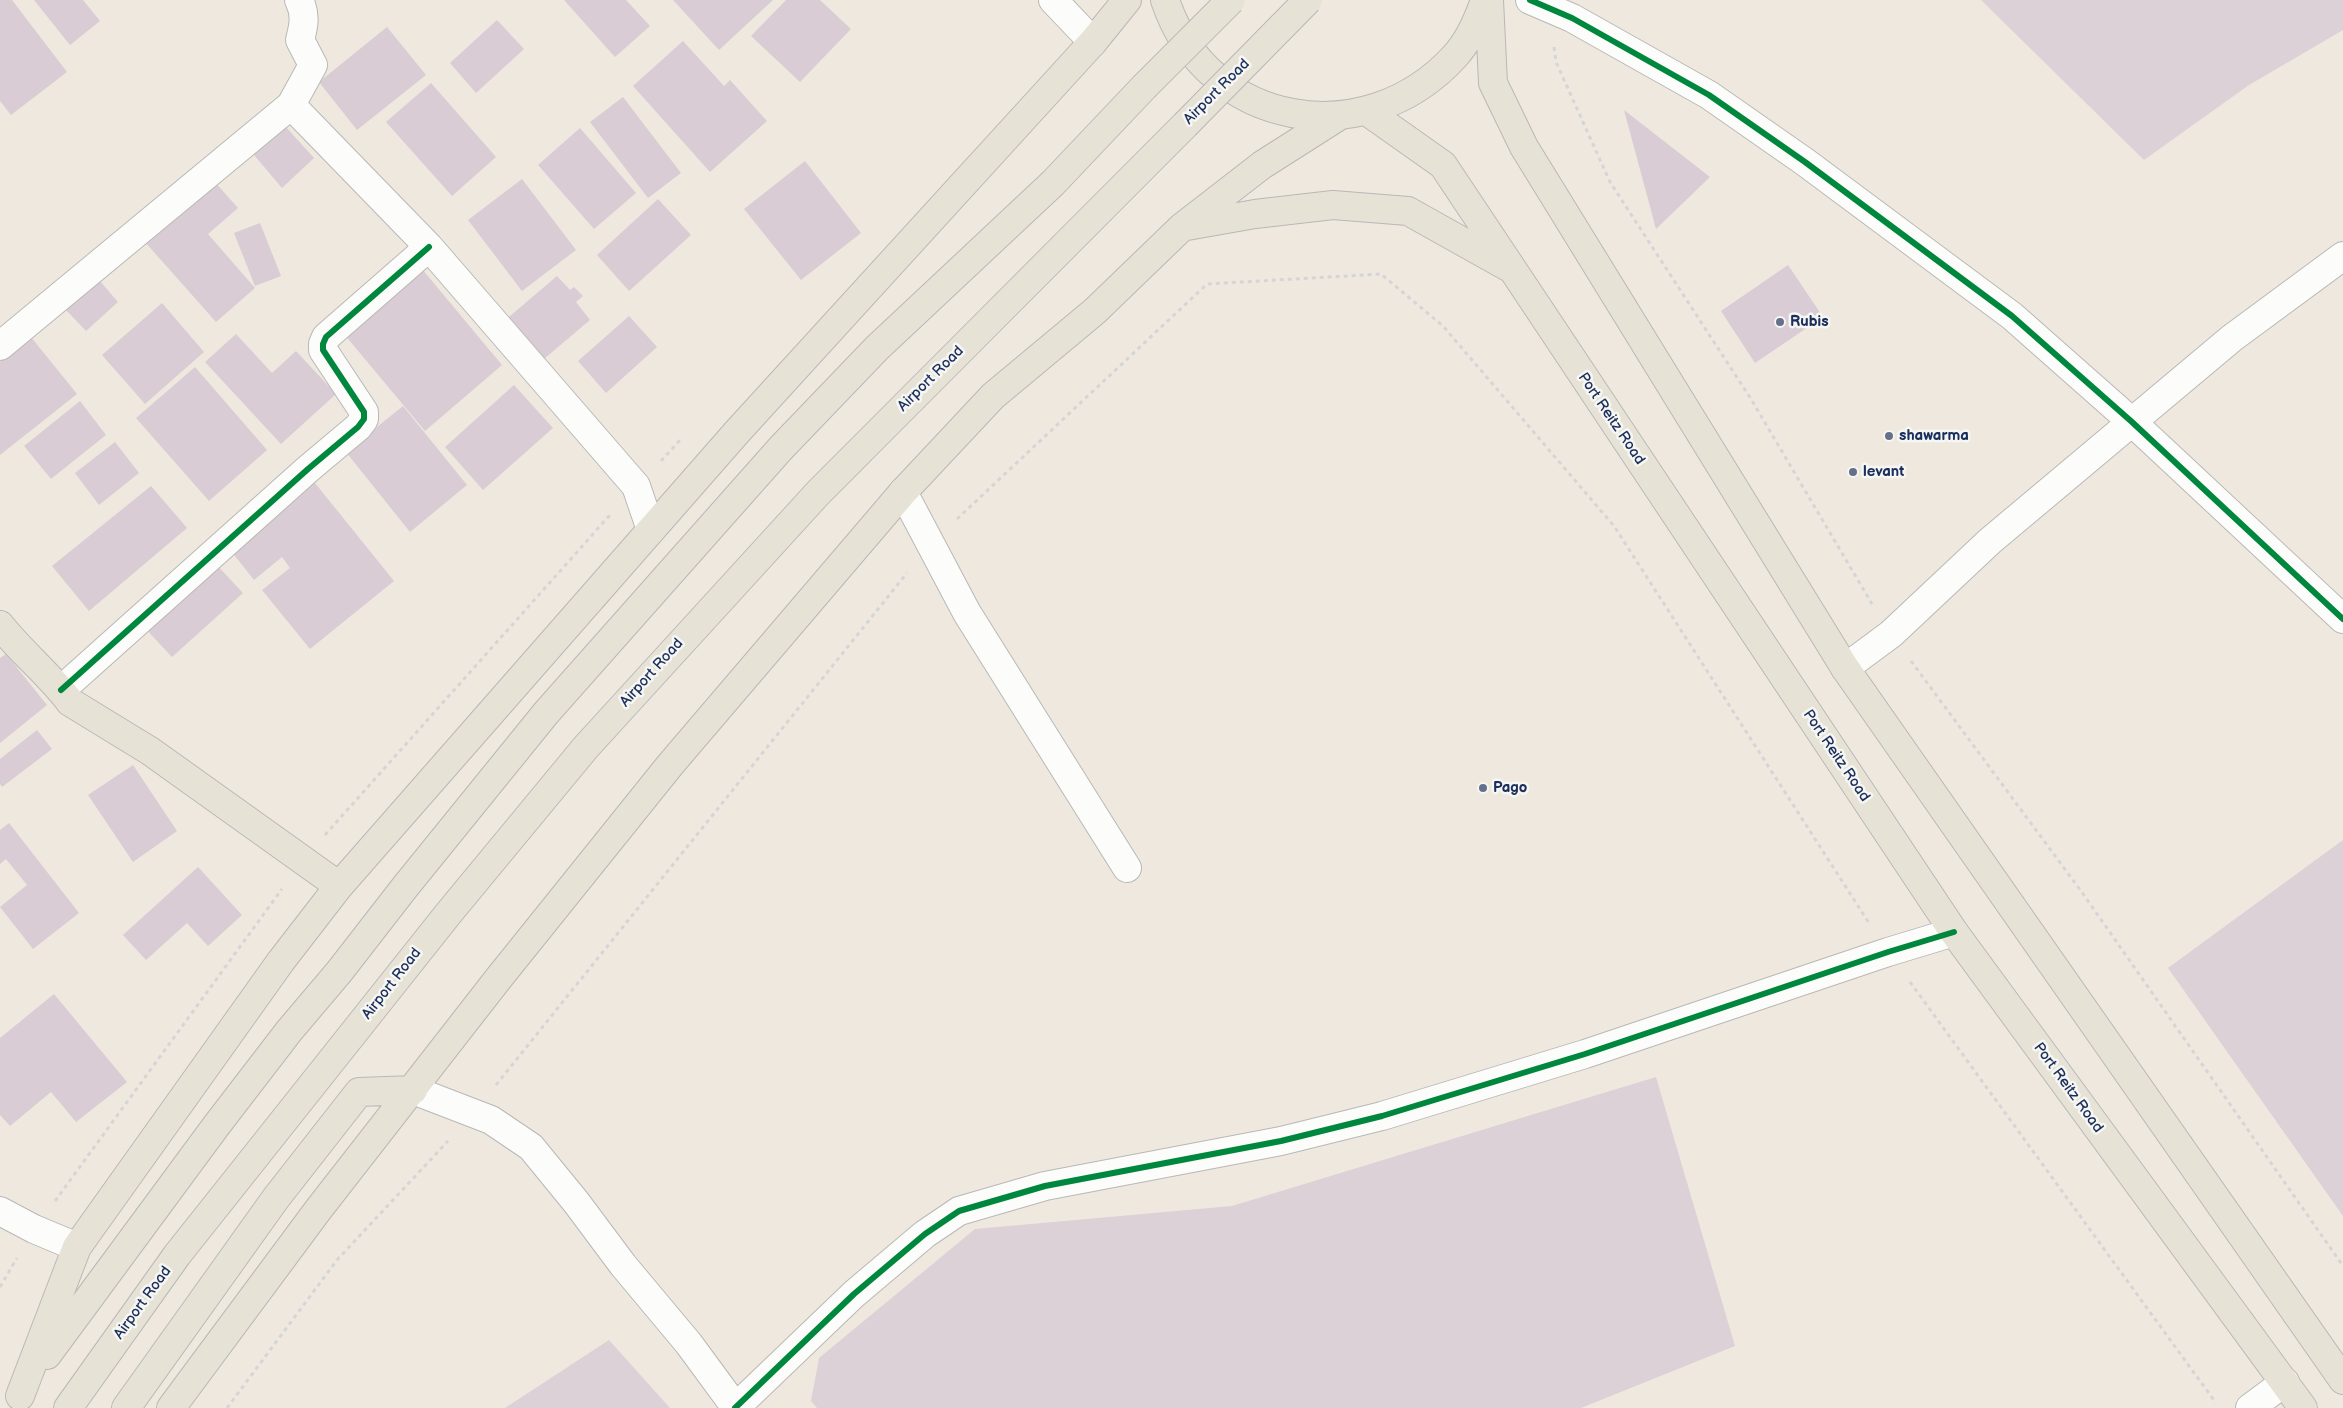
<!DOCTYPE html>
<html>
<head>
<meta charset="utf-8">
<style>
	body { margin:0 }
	canvas { display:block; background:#eee8df }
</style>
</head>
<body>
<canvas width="2343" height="1408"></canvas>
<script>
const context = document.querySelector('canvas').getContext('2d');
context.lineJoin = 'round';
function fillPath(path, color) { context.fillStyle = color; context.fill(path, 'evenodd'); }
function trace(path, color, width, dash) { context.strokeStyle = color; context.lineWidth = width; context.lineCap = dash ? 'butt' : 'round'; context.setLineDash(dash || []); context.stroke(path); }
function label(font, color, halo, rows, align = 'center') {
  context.font = font + ' "Balsamiq Sans",sans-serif'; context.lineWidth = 5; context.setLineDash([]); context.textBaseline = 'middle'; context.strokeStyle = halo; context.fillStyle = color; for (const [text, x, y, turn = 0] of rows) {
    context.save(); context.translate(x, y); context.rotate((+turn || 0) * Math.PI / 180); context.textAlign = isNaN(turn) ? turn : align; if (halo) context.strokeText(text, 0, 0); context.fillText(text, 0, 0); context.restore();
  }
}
fillPath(new Path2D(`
	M1981,0H2343V30L2249,85L2144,160Z
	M2343,840V1216L2168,968Z
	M1656,1077L1735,1346L1581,1408H817L811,1401L819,1358L975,1229L1232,1206Z
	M609,1340L670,1408H505Z`), '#dcd1d7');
fillPath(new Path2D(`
	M0,0H12L67,72L11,115L0,101Z
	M34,0H83L100,21L70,45Z
	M564,0H626L650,26L615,57Z
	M673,0H773L719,50Z
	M786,0H820L851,29L800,82L751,36Z
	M497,20L524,49L476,93L450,63Z
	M387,27L426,75L357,130L319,82Z
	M683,41L724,86L730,80L767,121L710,172L633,86Z
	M431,83L496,157L452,196L386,122Z
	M623,97L681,173L648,198L590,122Z
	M1624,110L1710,177L1656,229Z
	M285,126L314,158L282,188L254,155Z
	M580,128L636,193L594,229L538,165Z
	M805,161L861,233L801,280L744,209Z
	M522,179L576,250L522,291L468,220Z
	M214,181L238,208L208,234L255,288L216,322L145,242Z
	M658,199L691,235L629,291L597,255Z
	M260,223L281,276L255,286L234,233Z
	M1788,265L1823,317L1755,363L1721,311Z
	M422,269L502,365L425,431L344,334Z
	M557,276L570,290L574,287L583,296L576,302L590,320L538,364L503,322Z
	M99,280L118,302L86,331L66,310Z
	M162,303L204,352L145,404L102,355Z
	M629,316L657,347L606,393L578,361Z
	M236,334L272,373L296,351L336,394L281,444L205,362Z
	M31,337L77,394L0,455V362Z
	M195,367L267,450L209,501L136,418Z
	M514,385L553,428L483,490L445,447Z
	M80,401L106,435L51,479L24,446Z
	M403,406L467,485L410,532L346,452Z
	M115,442L139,473L99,505L75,473Z
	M311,478L394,581L310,649L262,590L290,568L282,557L254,580L227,546Z
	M151,486L187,528L89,611L52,566Z
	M214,562L243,593L172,657L143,626Z
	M6,654L47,705L0,743V658Z
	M37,730L52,749L2,787L0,784V759Z
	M133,765L177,831L133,862L88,795Z
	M9,823L79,913L33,949L0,907L27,885L6,859L0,864V830Z
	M198,867L242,915L208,946L187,923L146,960L123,935Z
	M54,994L127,1082L76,1122L51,1092L10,1126L0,1115V1038Z`), '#d9ccd4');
const minor = new Path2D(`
	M1053,0L1093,42
	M1530,0L1572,18L1709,95L1805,162L2012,316L2132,422L2343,619
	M291,105L429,247L636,486L651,530
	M0,346L291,105L313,65L300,40C304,25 306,14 299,0
	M903,492L967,613L1127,868
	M1845,668L1891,634L1990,541L2232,338L2343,256
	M61,690L308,469L358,427L364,419V412L323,350V344L326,337L429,247
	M413,1090L491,1120L531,1147L576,1202L623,1265L689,1344L736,1408
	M0,1211L34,1229L77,1247
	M735,1408L854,1294L925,1234L959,1211L1045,1186L1281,1141L1382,1116L1585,1054L1888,952L1954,932
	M2250,1408L2285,1382`);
const major = new Path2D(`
	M1165,0C1208,129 1366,154 1455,56C1469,41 1478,20 1485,0
	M1489,0L1493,83L1524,147L1845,668L2343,1380
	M1368,112L1443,165L1954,932L2303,1408
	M1187,226L1255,214L1333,205L1408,211L1508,267
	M0,625C22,653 49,674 70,702L150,751L339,886
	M47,1355L216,1126L289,1031L339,972L405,887L546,713L781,448L877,348L1053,183L1144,87
	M20,1396L77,1247L281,961L339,886L737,432L1093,42L1127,0
	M68,1408L177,1255L448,914L586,747L818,493L1185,125
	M126,1408L276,1198L359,1092L413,1090
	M171,1408L318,1210L498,979L670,765L903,492L993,396L1095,311L1182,227L1262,165L1339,116`);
trace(minor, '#b9b8b7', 30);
trace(major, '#b9b8b7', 30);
trace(new Path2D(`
	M1554,47L1556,62L1610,182L1751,399L1872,604
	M661,461L682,438
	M957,519L1207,284L1381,274L1443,326L1614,526L1869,923
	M1911,661L2081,891L2343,1266
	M325,835L610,515
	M1910,982L2216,1403
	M496,1085L907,573
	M55,1201L282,889
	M0,1287L17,1258
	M227,1408L337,1260L448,1141`), '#d6d5d6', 3, [4, 4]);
trace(minor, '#fcfcfa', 28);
trace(major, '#e7e2d6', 28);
const majorBridge = new Path2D(`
	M1144,87L1231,0
	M1185,125L1308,0`);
trace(majorBridge, '#b9b8b7', 30, []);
trace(majorBridge, '#e7e2d6', 28);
trace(new Path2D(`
	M1530,0L1572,18L1709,95L1805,162L2012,316L2132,422L2343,619
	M61,690L308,469L358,427L364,419V412L323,350V344L326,337L429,247
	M735,1408L854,1294L925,1234L959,1211L1045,1186L1281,1141L1382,1116L1585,1054L1888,952L1954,932`), '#00873e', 6);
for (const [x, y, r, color] of [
	[1780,322,5,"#65708b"],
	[1889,436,5,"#65708b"],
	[1853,472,5,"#65708b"],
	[1483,788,5,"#65708b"]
]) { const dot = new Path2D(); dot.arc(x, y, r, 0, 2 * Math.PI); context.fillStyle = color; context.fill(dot); trace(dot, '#f6f6f2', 2); }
label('15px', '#1b2f5e', '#f6f6f2', [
	["Airport Road",1217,92,-45],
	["Airport Road",931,379,-45],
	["Port Reitz Road",1611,419,56],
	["Airport Road",652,673,-48],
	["Port Reitz Road",1836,756,56],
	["Airport Road",392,984,-52],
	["Port Reitz Road",2068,1088,54],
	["Airport Road",143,1303,-54]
]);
label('bold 15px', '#1b2f5e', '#f6f6f2', [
	["Rubis",1790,322],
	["shawarma",1899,436],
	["levant",1863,472],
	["Pago",1493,788]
], 'left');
</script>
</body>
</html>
